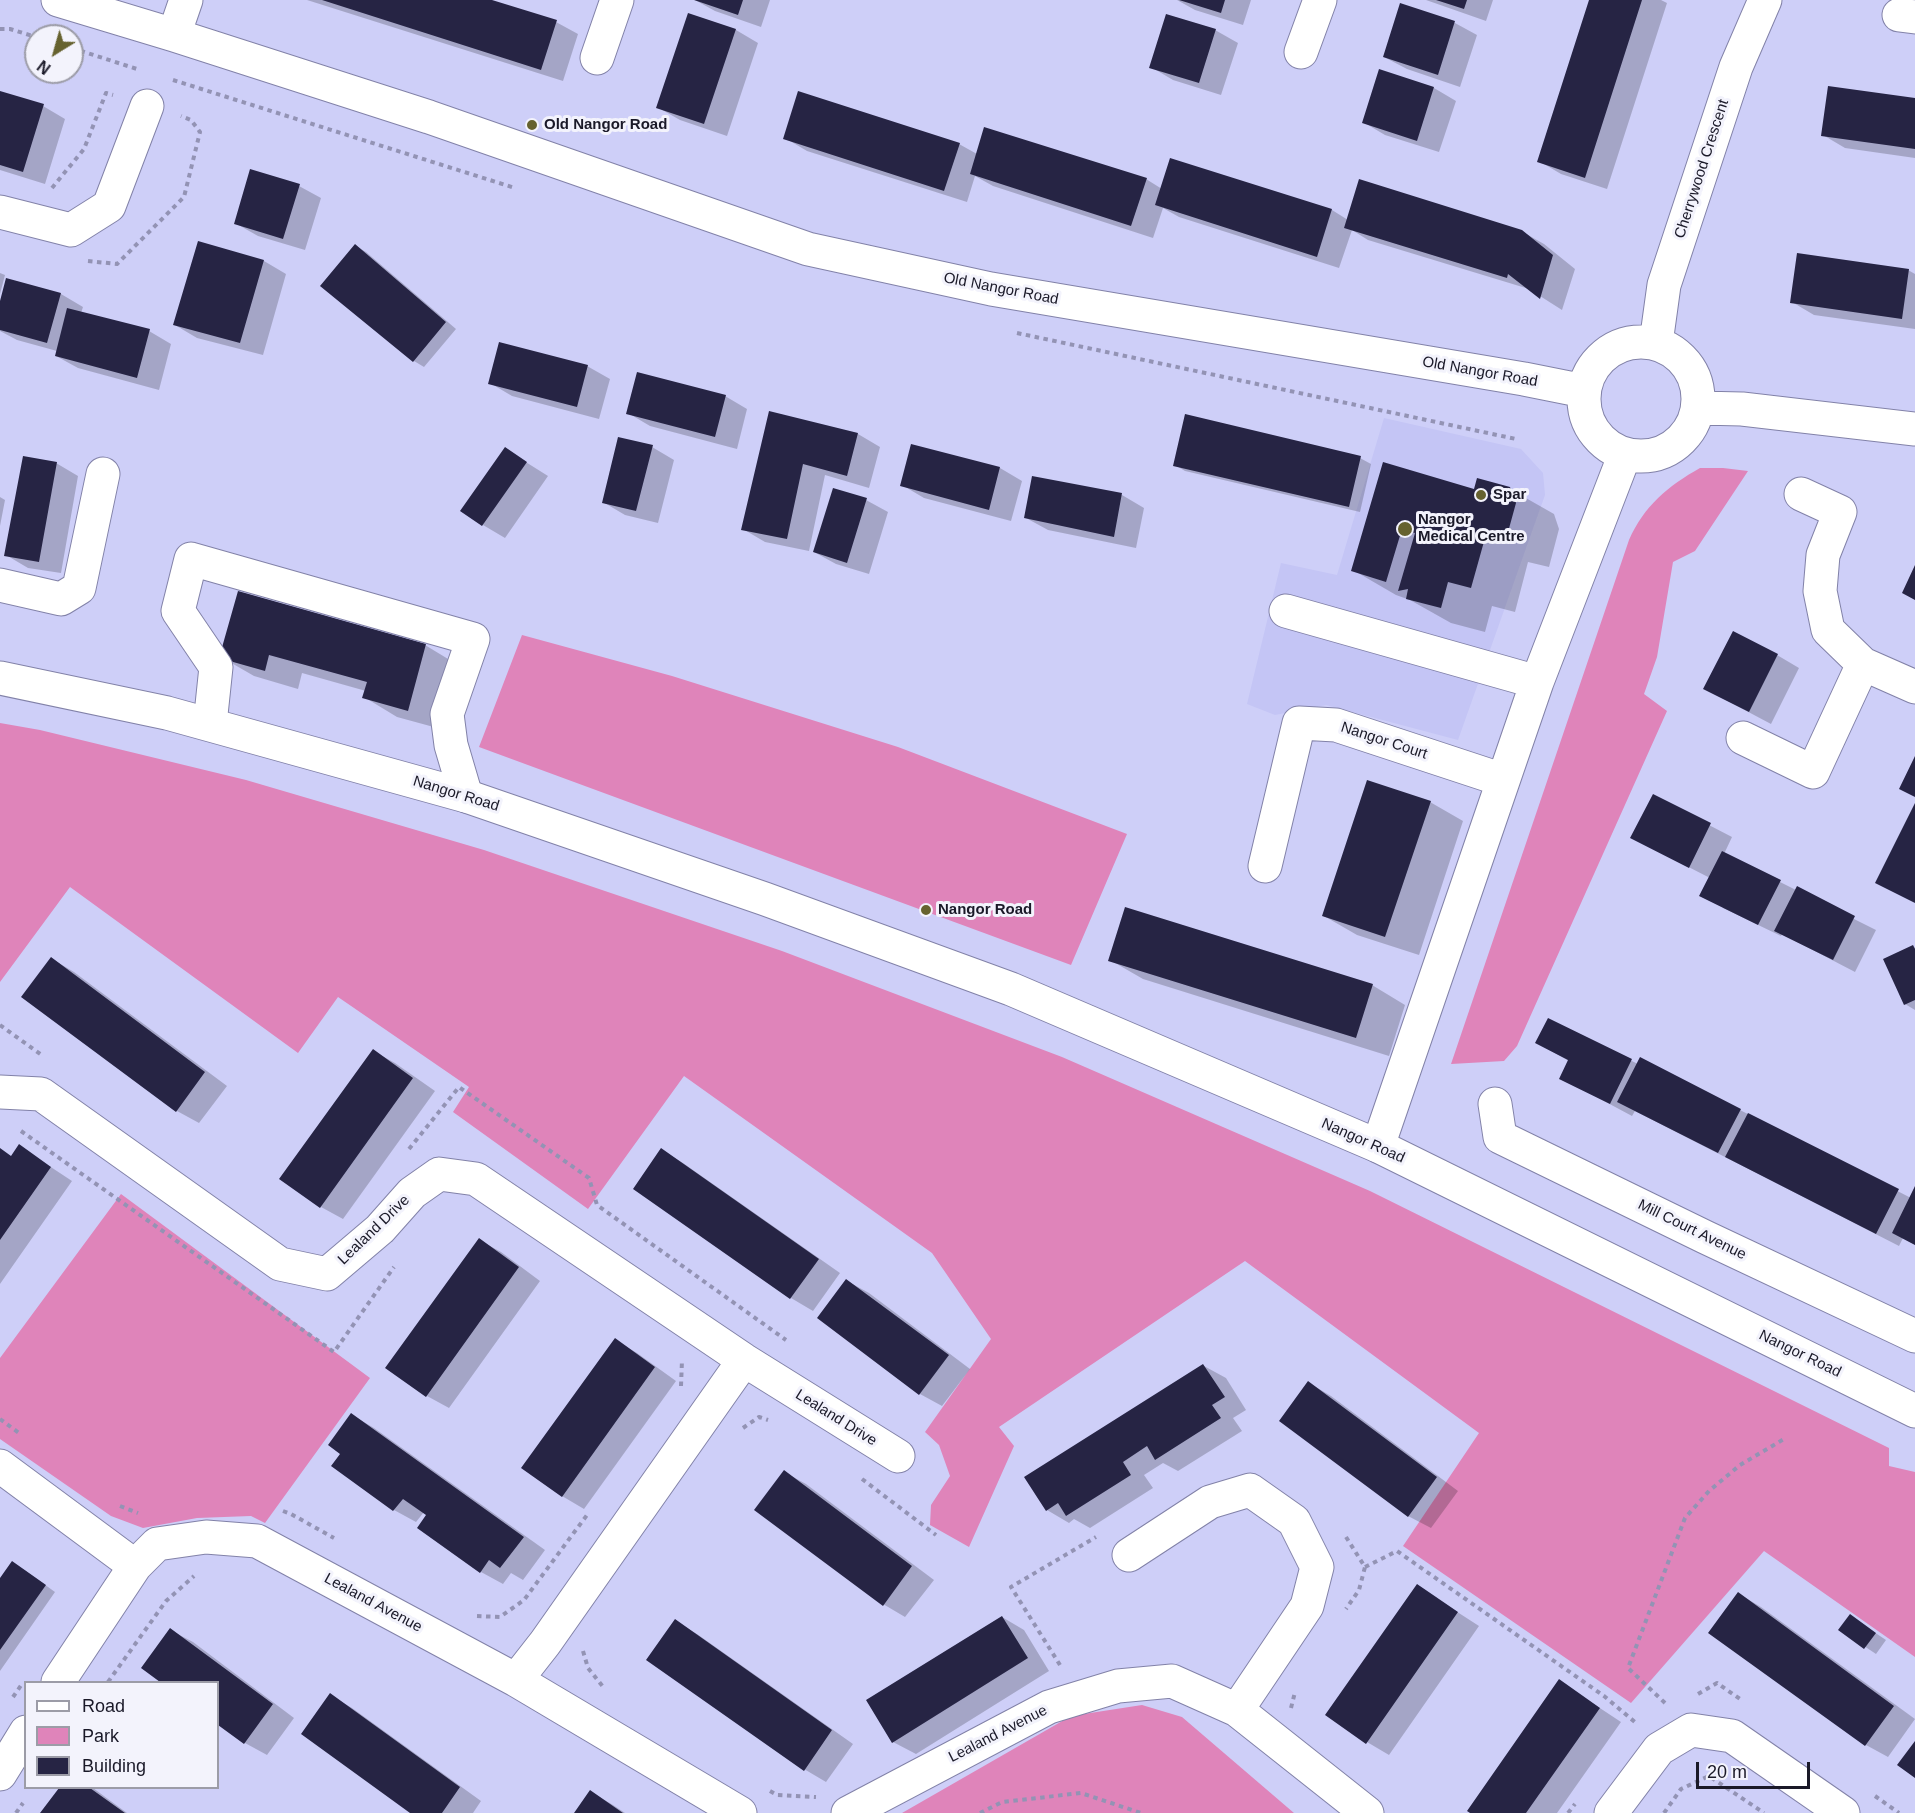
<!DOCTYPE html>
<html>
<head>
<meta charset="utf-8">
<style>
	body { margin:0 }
	#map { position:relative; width:1915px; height:1813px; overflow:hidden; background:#cecff8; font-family:Helvetica,sans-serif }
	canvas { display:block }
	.legend { position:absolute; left:24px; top:1681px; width:195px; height:108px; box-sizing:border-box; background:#f3f3fc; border:2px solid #9c9ca7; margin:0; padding:8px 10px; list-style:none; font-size:18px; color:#1a1928 }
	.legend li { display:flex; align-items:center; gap:12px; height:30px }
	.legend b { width:30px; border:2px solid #9c9ca7 }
	.north { position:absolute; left:24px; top:24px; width:60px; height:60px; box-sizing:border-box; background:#f3f3fc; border:2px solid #9c9ca7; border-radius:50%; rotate:217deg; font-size:16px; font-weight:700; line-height:24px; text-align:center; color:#1a1928 }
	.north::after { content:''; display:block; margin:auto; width:21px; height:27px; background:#66622f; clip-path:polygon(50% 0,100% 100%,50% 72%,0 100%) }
	.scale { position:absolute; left:1696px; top:1762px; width:114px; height:27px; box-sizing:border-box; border:3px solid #1a1928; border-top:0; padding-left:8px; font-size:18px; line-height:21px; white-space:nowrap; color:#1a1928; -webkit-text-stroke:4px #f3f3fc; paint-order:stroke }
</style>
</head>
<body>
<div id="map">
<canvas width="1915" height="1813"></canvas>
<ul class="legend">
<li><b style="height:8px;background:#fff"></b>Road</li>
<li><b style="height:16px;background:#df84ba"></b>Park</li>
<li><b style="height:16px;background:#262444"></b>Building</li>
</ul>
<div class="north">N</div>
<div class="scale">20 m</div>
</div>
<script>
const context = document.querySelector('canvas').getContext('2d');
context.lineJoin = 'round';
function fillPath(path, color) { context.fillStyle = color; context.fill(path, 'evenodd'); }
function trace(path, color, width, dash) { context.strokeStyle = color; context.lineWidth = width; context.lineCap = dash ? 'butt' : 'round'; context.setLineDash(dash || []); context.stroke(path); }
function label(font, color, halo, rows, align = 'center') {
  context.font = font + ' Helvetica,sans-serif'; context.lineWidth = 6; context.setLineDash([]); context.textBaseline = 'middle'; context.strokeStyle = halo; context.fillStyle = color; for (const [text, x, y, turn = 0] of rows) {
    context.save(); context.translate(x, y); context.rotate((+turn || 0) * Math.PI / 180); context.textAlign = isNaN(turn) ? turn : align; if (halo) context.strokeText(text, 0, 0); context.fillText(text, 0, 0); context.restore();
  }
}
fillPath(new Path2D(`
	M1384,418L1521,449L1543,473L1545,495L1458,740L1326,705L1275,715L1247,704L1281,563L1337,575Z`), '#c4c5f5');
fillPath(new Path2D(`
	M1700,468H1723L1748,471L1695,551L1673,562L1657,657L1644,694L1667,711L1517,1046L1504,1061L1451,1064L1629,540C1644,506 1668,486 1700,468Z
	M522,635L672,676L898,747L1127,834L1071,965L479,747Z
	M0,723L40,730L246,780L484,850L782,951L1062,1057L1370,1191L1889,1448V1466L1915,1472V1657L1764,1551L1631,1703L1403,1546L1479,1433L1245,1261L999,1427L1014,1446L969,1547L930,1525L931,1505L950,1476L939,1445L925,1432L991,1339L932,1253L684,1076L588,1209L453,1112L469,1087L338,997L298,1053L70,887L0,982Z
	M121,1194L370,1378L265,1523L251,1516L197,1518L143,1528L111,1516L0,1439V1358Z
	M1142,1705L1182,1717L1294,1813H902L1071,1716Z`), '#df84ba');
fillPath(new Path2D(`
	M307,0H487L556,22L578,34L563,81Z
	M695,0H770L761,27L715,11Z
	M1177,0H1251L1243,25L1195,10Z
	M1426,0H1493L1486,21Z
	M1590,0H1661L1667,3L1607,189L1561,174L1539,161Z
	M1401,5L1455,23L1477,35L1460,87L1407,69L1384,57Z
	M689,15L736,30L758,43L727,136L680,120L657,107Z
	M1215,30L1238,43L1221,95L1173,80L1151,67Z
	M1380,71L1434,88L1456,101L1439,152L1385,135L1363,122Z
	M0,93L43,106L65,119L45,184L0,170Z
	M1915,100V158L1845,148L1823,135Z
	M785,138L959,144L977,154L1146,179L1162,189L1171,159L1332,210L1348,220L1521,231L1544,244L1575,269L1562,310L1529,289L1368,240L1352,230L1339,268L1179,217L1163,208L1153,238L993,186L975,176L967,202L807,151Z
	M299,186L321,198L305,250L258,236L235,223Z
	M199,243L264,261L286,274L263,355L197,338L175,325Z
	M356,246L366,252L456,329L424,367L414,361Z
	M1908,270L1915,274V329L1814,315L1792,302Z
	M0,273L5,275L0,294Z
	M7,280L61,294L83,307L81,313L149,331L171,344L159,390L78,368L56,356L57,351L17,340L0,331V307Z
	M587,366L610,379L599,419L512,396L490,383Z
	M725,396L747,409L737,449L650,426L628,413Z
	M770,412L858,434L880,447L869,488L825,475L809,551L765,542L743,529Z
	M652,447L674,460L658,523L625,515L603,502Z
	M505,449L548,476L505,538L483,525Z
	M1360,458L1371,464L1360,512L1185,471L1175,465Z
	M56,463L78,476L61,573L28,568L6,555Z
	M1384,464L1475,491L1510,489L1554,514L1559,529L1549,567L1528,562L1515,612L1492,606L1485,632L1451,623L1410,600L1396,595L1353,570Z
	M1000,468L1022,481L1011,521L924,498L902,485Z
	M1122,495L1144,508L1136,548L1048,530L1026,518Z
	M0,497L5,500L0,526Z
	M866,500L888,512L869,574L836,564L814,552Z
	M425,645L458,665L441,729L397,717L364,697L366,691L302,673L298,689L254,676L221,657Z
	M1777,655L1799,668L1771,724L1705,689Z
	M1653,796L1732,837L1724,854L1876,930L1855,972L1782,934L1781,936L1723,908L1710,878L1632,838Z
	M1430,802L1463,821L1419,955L1357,935L1324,916Z
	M1913,947L1915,948V1010L1905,1004Z
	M52,959L74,972L227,1086L199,1123L177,1111Z
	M1110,960L1372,985L1405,1005L1389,1056L1143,979Z
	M1548,1020L1638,1064L1740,1110L1911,1198L1915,1190V1245L1903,1238L1899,1246L1635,1111L1632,1116L1561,1078L1569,1061L1537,1043Z
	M373,1051L395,1063L435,1091L343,1219L321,1207Z
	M19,1146L72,1181L0,1284V1150L12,1157Z
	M661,1150L683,1163L840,1273L813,1311L791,1298L635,1188Z
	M479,1240L501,1252L540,1281L449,1408L427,1396Z
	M847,1281L869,1293L970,1369L942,1406L920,1394L819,1318Z
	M615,1340L637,1353L676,1381L584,1509L562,1496Z
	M1204,1366L1226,1378L1246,1410L1233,1418L1242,1431L1178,1471L1163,1463L1144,1475L1153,1488L1090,1528L1074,1519L1069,1523L1047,1510Z
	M1309,1383L1331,1396L1458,1491L1431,1528L1408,1516Z
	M352,1415L374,1428L545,1550L523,1580L511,1573L503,1584L481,1572L428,1515L424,1512L416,1522L394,1510L333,1466L342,1453Z
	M784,1472L806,1484L934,1580L905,1617L883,1604Z
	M23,1569L55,1592L0,1671V1580Z
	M1417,1586L1479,1626L1389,1755L1367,1742Z
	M1739,1594L1761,1607L1915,1719L1888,1757L1866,1745Z
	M1850,1616L1886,1640L1876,1654L1840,1630Z
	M1002,1617L1024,1630L1049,1671L916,1754L893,1742Z
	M675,1621L697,1634L853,1744L826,1782L804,1769Z
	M170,1630L193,1642L294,1718L267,1755L245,1743L218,1723V1682H163L143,1667Z
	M1559,1681L1621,1722L1557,1813H1473Z
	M330,1695L352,1708L481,1801L473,1813H412Z
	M61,1788H93L127,1813H44L43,1812Z
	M591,1792L613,1805L625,1813H576Z`), '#0003');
fillPath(new Path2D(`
	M322,0H492L557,20L541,70Z
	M694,0H743L738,15Z
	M1179,0H1225L1221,13Z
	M1436,0H1467L1464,9Z
	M1589,0H1642L1585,178L1537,162Z
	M1400,3L1455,21L1438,75L1383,57Z
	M688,13L736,29L704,124L656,108Z
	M1166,14L1216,29L1199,83L1149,68Z
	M1379,69L1434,87L1417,141L1362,123Z
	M1828,86L1915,98V149L1821,136Z
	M0,91L44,104L23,172L0,165Z
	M798,91L960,143L944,191L783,139Z
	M984,127L1147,178L1131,226L970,174Z
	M1170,158L1332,209L1317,257L1155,205Z
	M250,169L300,184L283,239L234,224Z
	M1359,179L1522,230L1553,255L1540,299L1508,274L1507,278L1344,228Z
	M198,241L264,260L240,343L173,325Z
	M355,244L446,322L413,362L320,286Z
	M1797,253L1909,269L1902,319L1790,303Z
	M6,278L61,293L47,343L0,330V301Z
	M67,308L150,329L137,378L55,356Z
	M499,342L588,365L577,407L488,384Z
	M637,372L726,395L715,437L626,414Z
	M769,411L858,433L847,476L803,464L787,539L741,530Z
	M1185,414L1361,456L1349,507L1173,466Z
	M618,437L653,445L636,511L602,503Z
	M911,444L1000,467L989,510L900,486Z
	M505,447L527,462L482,526L460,511Z
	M23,456L57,462L39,562L4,556Z
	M1383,462L1474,489L1477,478L1510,487L1516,503L1505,543L1485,538L1471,588L1448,582L1441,608L1406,599L1408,589L1398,591L1415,533L1402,529L1386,582L1351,571Z
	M1032,476L1122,493L1114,537L1024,518Z
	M833,488L867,498L847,563L813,552Z
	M1915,565V600L1902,593Z
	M238,591L426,644L408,711L362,698L367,682L269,655L265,671L219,658Z
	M1733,631L1778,654L1749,712L1703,689Z
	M1915,756V797L1899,789Z
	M1367,780L1431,801L1385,937L1322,916Z
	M1653,794L1711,823L1689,868L1630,838Z
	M1915,803V903L1875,883Z
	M1722,851L1781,880L1758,925L1699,896Z
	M1797,886L1855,916L1833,960L1774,931Z
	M1125,907L1373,984L1356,1038L1108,961Z
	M1913,945L1915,949V1000L1904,1005L1883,959Z
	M51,957L205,1072L176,1112L21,997Z
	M1548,1018L1632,1059L1610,1104L1559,1079L1568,1060L1535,1043Z
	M373,1049L413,1078L320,1208L279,1179Z
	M1640,1057L1741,1109L1718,1153L1617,1102Z
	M1748,1113L1899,1189L1876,1234L1725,1157Z
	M19,1144L51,1167L0,1240V1148L11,1156Z
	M661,1148L819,1259L790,1299L633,1189Z
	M1915,1186V1245L1892,1233Z
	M479,1238L519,1267L426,1397L385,1368Z
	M846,1279L949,1355L919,1395L817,1318Z
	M615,1338L655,1367L562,1497L521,1468Z
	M1203,1364L1225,1397L1212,1405L1221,1418L1155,1460L1147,1446L1123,1462L1131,1475L1066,1516L1058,1503L1046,1511L1024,1477Z
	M1308,1381L1437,1477L1408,1517L1279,1421Z
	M351,1413L524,1537L500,1568L489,1560L480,1573L417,1528L426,1515L403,1499L393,1511L331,1466L340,1454L328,1445Z
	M784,1470L912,1566L883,1606L754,1510Z
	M12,1561L46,1585L0,1650V1578Z
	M1417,1584L1458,1612L1366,1744L1325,1715Z
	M1738,1592L1894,1706L1865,1746L1708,1633Z
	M1850,1614L1876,1633L1864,1649L1838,1630Z
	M1002,1616L1028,1658L892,1743L866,1700Z
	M675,1619L832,1730L804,1771L646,1660Z
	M170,1628L273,1704L244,1744L218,1725V1682H160L141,1668Z
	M1559,1679L1600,1708L1526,1813H1470L1467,1811Z
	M330,1693L460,1787L442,1813H410L301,1734Z
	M1915,1741V1778L1897,1765Z
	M59,1788H90L125,1813H40Z
	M590,1790L623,1813H574Z`), '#262444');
const minor = new Path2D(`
	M58,0L174,35L429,117L808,249L991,289L1524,379L1584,391
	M1899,15L1915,17
	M174,35L186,0
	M1301,52L1320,0
	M597,58L617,0
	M0,212L71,230L109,206L147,106
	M1584 399a57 57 0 1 1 114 0a57 57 0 1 1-114 0Z
	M1656,343L1664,285L1736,67L1765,0
	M1699,408L1742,409L1915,429
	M1801,494L1840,512L1823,555L1820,591L1828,630L1863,664
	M0,585L61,599L79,588L103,474
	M1286,611L1537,682
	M210,724L216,667L178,611L191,559L473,639L447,714L451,745L466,796
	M1743,738L1813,772L1863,664L1915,687
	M1265,866L1299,723L1336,725L1503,780
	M0,1092L41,1094L280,1264L327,1274L380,1229L412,1193L439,1174L476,1179L744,1360L898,1456
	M1495,1104L1500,1137L1705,1237L1915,1336
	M1378,1146L1537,682L1625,454
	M0,1466L135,1566
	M1129,1555L1210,1502L1250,1490L1294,1521L1317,1567L1307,1606L1237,1710
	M516,1680L545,1643L744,1360
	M58,1682L135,1566L157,1544L206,1537L257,1541L516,1680L740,1813
	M0,1774L26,1732
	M848,1813L1049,1707L1118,1686L1172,1681L1237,1710L1367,1813
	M1611,1813L1659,1749L1691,1730L1732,1736L1843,1813`);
const major = new Path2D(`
	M0,678L167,713L466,796L765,899L1011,989L1378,1146L1915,1411`);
trace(minor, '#8282a8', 35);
trace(major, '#8282a8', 35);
trace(new Path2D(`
	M0,29H10L36,37
	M72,48L140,70
	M173,80L515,188
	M52,188L84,149L106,93L113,95
	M88,261L117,264L184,197L200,132L191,120L181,116
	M1017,333L1516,439
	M0,1025L43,1056
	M21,1131L334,1352L394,1267
	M409,1149L459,1087L589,1178L597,1205L786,1340
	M681,1386L682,1360
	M0,1419L19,1433
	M743,1428L759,1417L768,1420
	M862,1479L936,1535
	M120,1506L138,1513
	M283,1511L291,1514L334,1538
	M1346,1537L1365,1567L1359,1590L1346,1609
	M1365,1567L1397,1551L1604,1696L1636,1723
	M477,1616L500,1617L524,1600L587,1515
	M583,1651L588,1668L604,1688
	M1060,1665L1011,1587L1096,1537
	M108,1682L166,1601L194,1576
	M1698,1694L1717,1683L1740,1699
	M13,1697L22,1684
	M1665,1703L1628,1668L1685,1518L1709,1491L1740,1465L1784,1439
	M1291,1708L1295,1692
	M770,1791L777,1795L816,1797
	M1875,1796L1899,1813
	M16,1813L23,1803
	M980,1813L1002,1802L1081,1793L1141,1813
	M1568,1813L1575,1804
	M1664,1813L1681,1789L1709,1776L1764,1813`), '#9393b4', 4, [4.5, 4.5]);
trace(minor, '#fff', 33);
trace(major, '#fff', 33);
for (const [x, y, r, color] of [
	[532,125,6,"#66622f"],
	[1481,495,6,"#66622f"],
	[1405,529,8,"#66622f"],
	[926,910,6,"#66622f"]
]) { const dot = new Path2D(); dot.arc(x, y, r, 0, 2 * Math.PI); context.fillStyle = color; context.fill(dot); trace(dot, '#f3f3fc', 2); }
label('bold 15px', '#1a1928', '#f3f3fc', [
	["Old Nangor Road",544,125],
	["Spar",1493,495],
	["Nangor",1418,520],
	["Medical Centre",1418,537],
	["Nangor Road",938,910]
], 'left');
label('15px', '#1a1928', '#f3f3fc', [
	["Cherrywood Crescent",1702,169,-72],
	["Old Nangor Road",1001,289,11],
	["Old Nangor Road",1480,372,10],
	["Nangor Court",1384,741,18],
	["Nangor Road",456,794,17],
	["Nangor Road",1363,1141,24],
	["Lealand Drive",374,1230,-44],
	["Mill Court Avenue",1692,1230,26],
	["Nangor Road",1800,1354,26],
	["Lealand Drive",836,1418,32],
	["Lealand Avenue",373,1603,28],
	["Lealand Avenue",998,1734,-27]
]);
</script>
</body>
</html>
